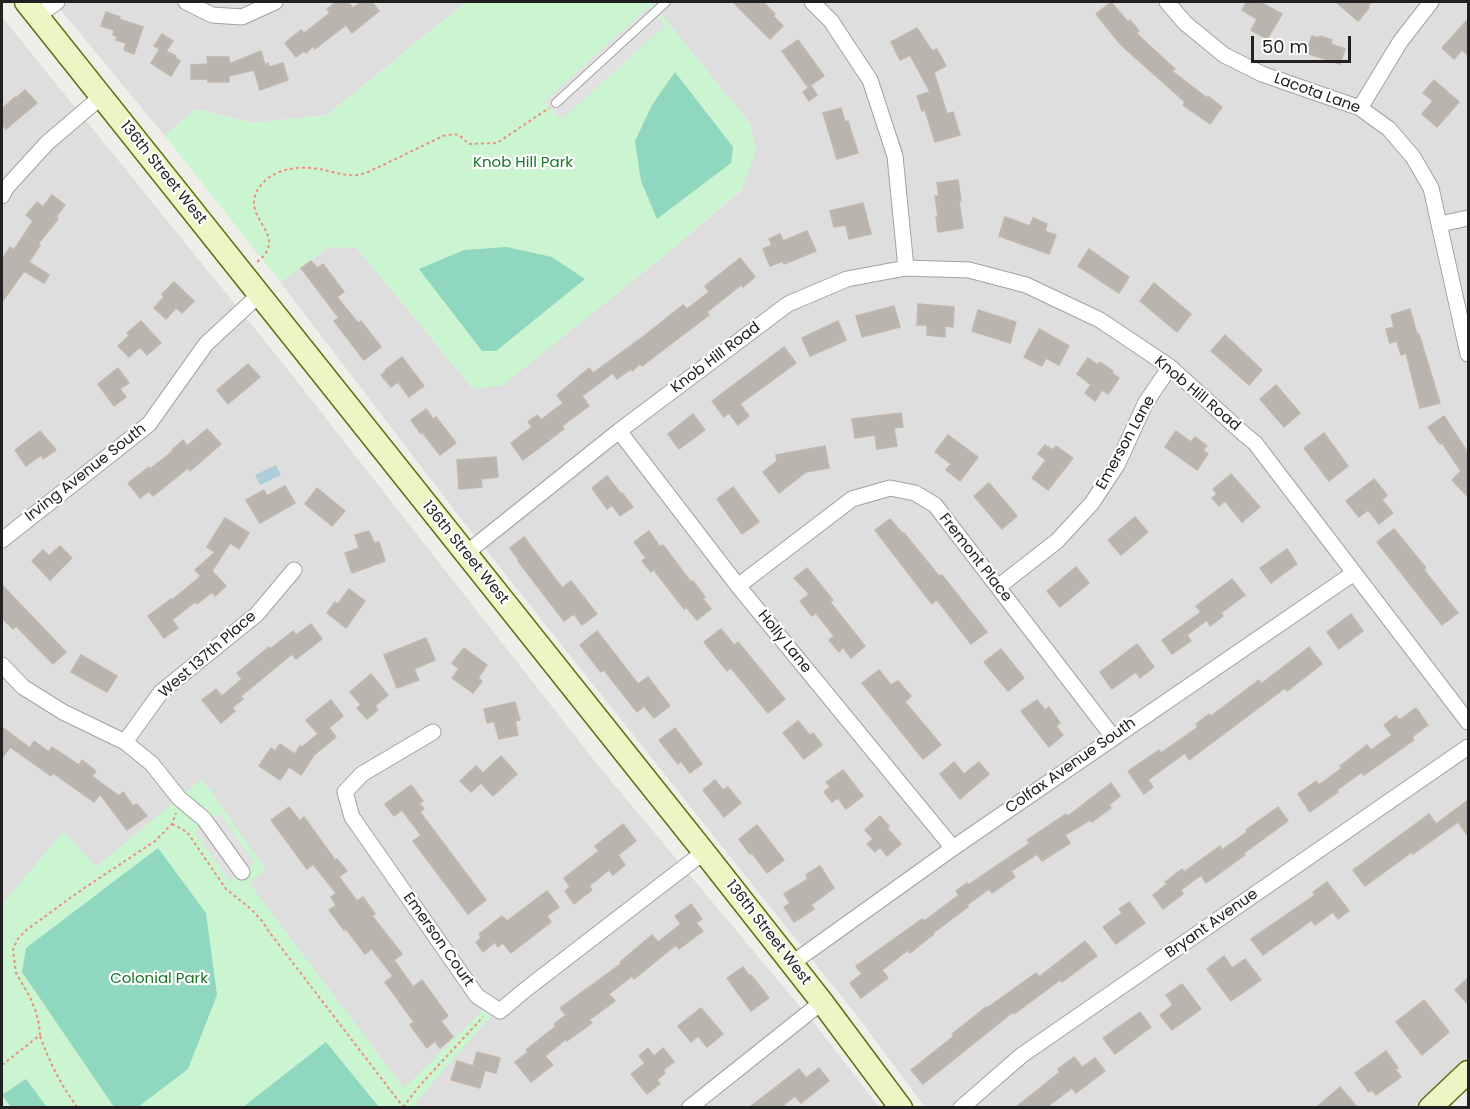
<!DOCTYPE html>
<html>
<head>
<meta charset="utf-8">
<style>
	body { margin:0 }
	#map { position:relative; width:1470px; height:1109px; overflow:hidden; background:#f0eee9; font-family:Poppins,sans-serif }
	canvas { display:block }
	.frame { position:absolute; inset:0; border:3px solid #212121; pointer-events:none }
	.scale { position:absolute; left:1251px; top:36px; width:100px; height:27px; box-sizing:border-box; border:3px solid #212121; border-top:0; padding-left:8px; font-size:18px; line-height:21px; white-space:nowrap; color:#212121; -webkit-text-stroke:4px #fff; paint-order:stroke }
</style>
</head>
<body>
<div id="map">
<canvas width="1470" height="1109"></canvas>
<div class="frame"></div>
<div class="scale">50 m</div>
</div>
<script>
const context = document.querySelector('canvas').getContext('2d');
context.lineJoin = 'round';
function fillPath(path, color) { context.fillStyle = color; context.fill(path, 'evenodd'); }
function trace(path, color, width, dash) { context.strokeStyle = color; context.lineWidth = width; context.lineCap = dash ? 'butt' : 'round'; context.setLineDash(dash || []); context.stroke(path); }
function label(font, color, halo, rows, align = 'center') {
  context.font = font + ' Poppins,sans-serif'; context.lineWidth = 4.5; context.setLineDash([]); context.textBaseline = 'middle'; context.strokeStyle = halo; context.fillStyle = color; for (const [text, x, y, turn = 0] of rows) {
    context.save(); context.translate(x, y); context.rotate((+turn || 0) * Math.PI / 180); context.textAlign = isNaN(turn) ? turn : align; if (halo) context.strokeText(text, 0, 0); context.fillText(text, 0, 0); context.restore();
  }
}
fillPath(new Path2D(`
	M54,2H466L327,115L253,123L195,109L165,136Z
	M651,2H1468V1058L1416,1107H925L858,1017L462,520L280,282L329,247L357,248L473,389L503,384L665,255L742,190L751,125Z
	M2,17L281,361L601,769L818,1028L879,1107H2Z`), '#dfdede');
fillPath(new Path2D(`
	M466,2H651L751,125L756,151L741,190L665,255L503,385L473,389L357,248L329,247L280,282L165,136L195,109L253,123L327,115Z
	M202,779L266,870L249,883L404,1088L489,1004L497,1009L416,1102L421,1107L2,1108V904L64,831L96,867Z`), '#cbf5d1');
fillPath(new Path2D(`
	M675,72L733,147L731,163L657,219L641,181L635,141L652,105Z
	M507,247L552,257L585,279L496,351H482L419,269L464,250Z
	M158,848L206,913L217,995L188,1069L138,1107H114L22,972L26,948Z
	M326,1042L379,1107H243Z
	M26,1079L46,1106L43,1107H11L2,1095Z`), '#90d7bf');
fillPath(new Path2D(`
	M648,7L665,26L561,120L544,102Z
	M220,813L255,863L229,881L194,831Z`), '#e1e1e1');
fillPath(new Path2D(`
	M276,465L281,475L260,485L255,475Z`), '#aecdd9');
const building = new Path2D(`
	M336,2H348L353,8L361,2H372L379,11L352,33L346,25L315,49L313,46L306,53L304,51L296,57L285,43L301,30L304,33L330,13L327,9Z
	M733,2H763L775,14L773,16L783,26L770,39Z
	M1111,2L1128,22L1130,20L1139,31L1136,33L1175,69L1172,71L1207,98L1208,96L1222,107L1210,124L1183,105L1185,102L1121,45L1096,14Z
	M1247,2H1260L1282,14L1267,39L1251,30L1257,19L1242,10Z
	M1336,2H1372L1368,6L1369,8L1358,21Z
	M106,12L120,17L119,19L143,27L134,54L124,50L126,43L116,40L118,37L113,35L114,30L101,26Z
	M1468,19V55L1462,50L1454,59L1442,48Z
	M917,28L932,51L937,49L946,66L934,72L947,114L953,112L960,135L935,142L925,110L922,111L917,96L930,92L910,55L900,60L891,42Z
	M162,34L173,41L166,51L176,56L175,58L180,61L171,76L151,63L160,49L154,46Z
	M1312,36L1320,38V36L1332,40L1331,44L1345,49L1340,64L1306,53Z
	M798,40L824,76L808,87L782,51Z
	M261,51L265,65L268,63L269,67L283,63L288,80L260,90L254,70L229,76V82H208V79H191V65L208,64L207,57H229V64Z
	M1434,80L1459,102L1437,127L1422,114L1433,101L1423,93Z
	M811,86L817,95L809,101L803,92Z
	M25,90L37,103L6,129L2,124V109L15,97L16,98Z
	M841,108L845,122L848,121L858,153L837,159L823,113Z
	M958,180L961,201H959L963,228L938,232L936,217H938L935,196H939L937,183Z
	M52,195L65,205L56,217L58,219L38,244L40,245L29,262L49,275L44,283L24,271L2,302V260L10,247L14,250L33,221L26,215L37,202L43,207Z
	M863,203L871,234L849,239L846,225L834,227L830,211Z
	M1005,217L1030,226L1033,218L1047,224L1045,231L1056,235L1049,254L999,236Z
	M807,231L816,251L784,264L783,261L770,266L763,249L772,245L769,239L780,234L783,241Z
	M1089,249L1129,277L1119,293L1078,266Z
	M740,258L755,277L743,287L741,285L707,312L709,315L642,366L640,364L632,371L631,369L617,379L613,373L582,396L589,406L562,426L564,429L523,460L511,443L532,427L528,422L537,415L541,420L563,403L557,395L589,368L593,373L644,336L683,305L687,309L709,292L705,286Z
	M311,261L317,268L323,264L344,292L337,297L358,323L361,321L381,347L364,360L334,321L339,318L301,268Z
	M174,282L194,301L182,313L176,308L166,319L154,308L164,297L162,294Z
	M1154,283L1191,314L1177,332L1140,301Z
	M918,304L954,307L953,327L945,326V337L927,335V325H917Z
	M894,306L900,327L862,337L856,316Z
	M1410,309L1417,334H1419L1440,403L1420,408L1406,353L1401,355L1397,341L1390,343L1386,329L1394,327L1391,315Z
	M978,310L1016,322L1010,343L972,331Z
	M141,321L161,343L147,355L140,347L129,357L118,346L129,336L127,333Z
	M838,321L846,340L810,356L802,338Z
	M1039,329L1069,346L1059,365L1046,358L1042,366L1024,357Z
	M1225,335L1262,370L1249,385L1211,351Z
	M784,347L796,363L740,404L749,416L738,425L729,413L724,417L712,401Z
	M402,357L424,386L409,397L398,382L391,387L381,375L386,371L385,370Z
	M1088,358L1098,365L1100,362L1113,371L1112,373L1119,378L1108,394L1102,390L1095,401L1085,393L1091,385L1077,374Z
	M248,364L260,377L228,404L217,390Z
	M118,368L129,383L120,389L126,397L114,406L98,384Z
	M1276,385L1300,413L1284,427L1260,399Z
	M426,409L433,419L436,417L456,443L440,455L422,432L421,434L411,420Z
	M901,413L903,427L894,428L897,446L877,449L875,435L855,438L852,419Z
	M693,414L705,430L679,449L668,434Z
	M1444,416L1468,453V497L1452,480L1461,471L1442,443L1440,444L1428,427Z
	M207,429L221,444L190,471L188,468L153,496L149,491L140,498L128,483L149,467L150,469L173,451L172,450L183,440L187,446Z
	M40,431L56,450L43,459L41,455L26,466L15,450Z
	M1176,431L1191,442L1195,437L1207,446L1203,450L1208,454L1197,470L1165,447Z
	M1324,433L1348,466L1329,481L1304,448Z
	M948,435L978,457L960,481L946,470L951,464L935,452Z
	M1045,445L1053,450L1056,446L1073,458L1048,490L1032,478L1046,460L1038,454Z
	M825,446L829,468L806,472L779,493L763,472L777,461L776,455Z
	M496,457L498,477L481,479L482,487L459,489L457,460Z
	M1231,474L1260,507L1242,522L1225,501L1219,506L1212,498L1217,494L1213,489Z
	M607,476L621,494L622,493L633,507L620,516L612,505L607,509L592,488Z
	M1374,479L1387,495L1382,500L1393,513L1379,524L1368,510L1359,517L1346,501Z
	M989,483L1017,516L1002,529L974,496Z
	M285,486L295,503L260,523L246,500L264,490L267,496Z
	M733,487L759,522L742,534L717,499Z
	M317,488L345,511L332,526L305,504Z
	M1135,517L1148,532L1121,555L1108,540Z
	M225,518L249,533L239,549L230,543L212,571L226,586L215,596L212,592L197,604L195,602L172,620L178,628L164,638L148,616L171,599L172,600L201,576L195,570L215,552L207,547Z
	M890,519L902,533H904L939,576L942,575L987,632L971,644L937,600L932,604L875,530Z
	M1394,529L1426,568L1424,570L1458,613L1442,625L1377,542Z
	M369,531L374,543L379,542L385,561L352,573L345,553L359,548L355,535Z
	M649,531L660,547L663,545L691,582L693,581L705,597L703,599L711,609L697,620L686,607L684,609L654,570L651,572L642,561L646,558L634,542Z
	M524,537L562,588L571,581L597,614L582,625L574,614L564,621L518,561L519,560L510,548Z
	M60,546L72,558L50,580L32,561L43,550L49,556Z
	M1287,549L1297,564L1271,583L1260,568Z
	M1076,567L1089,583L1060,607L1047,591Z
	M807,568L833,600L830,602L865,646L851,658L843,647L839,652L829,640L834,636L816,613L812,616L800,601L809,594L794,578Z
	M1232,579L1245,595L1221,613L1223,616L1210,626L1207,620L1187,635L1191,641L1172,654L1162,640L1201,612L1196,606Z
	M2,585L66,652L53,664L16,626L13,629L2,618Z
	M349,589L365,601L346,628L327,613L335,602L338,604Z
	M1351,614L1363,631L1339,649L1327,632Z
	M311,624L322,639L296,659L292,654L241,696L243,699L232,708L235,711L221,723L202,700L216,689L222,696L242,679L237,673L269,647L270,649L293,631L296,635Z
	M721,629L734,645L738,642L785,699L768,713L731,668L727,671L704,642Z
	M597,631L638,684L648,677L670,706L654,718L644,706L637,712L604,670L601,672L580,645Z
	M426,638L435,660L414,669L419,680L397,688L384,655Z
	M1137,644L1154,667L1140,678L1136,672L1112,689L1100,672Z
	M1309,647L1322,664L1287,691L1285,688L1189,760L1185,753L1148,780L1153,787L1144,794L1128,771L1159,750L1161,753L1198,727L1196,724L1209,714L1211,716L1259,680L1261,684Z
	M464,648L487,665L478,678L482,681L473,693L452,678L459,669L452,663Z
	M1001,649L1024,678L1008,691L984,662Z
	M81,655L117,676L107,692L71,672Z
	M879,670L891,685L898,681L911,696L905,702L941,745L923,759L862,683Z
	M371,674L388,695L375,706L378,710L367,719L357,708L361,705L350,692Z
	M331,700L343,716L329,728L336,737L314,755L301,775L289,767L280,780L259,766L271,748L275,751L280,744L295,754L300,746L302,747L318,734L306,720Z
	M1037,700L1045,710L1049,707L1060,723L1056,726L1063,735L1049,747L1021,711Z
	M515,702L520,720L515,721L518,735L499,739L494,721L487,723L484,709Z
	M1416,708L1428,725L1412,737L1414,740L1364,775L1362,772L1337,790L1338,792L1310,812L1298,794L1316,781L1319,785L1342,768L1340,766L1367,745L1371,750L1392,735L1384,725L1396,716L1399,720Z
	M798,721L810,735L813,733L822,745L804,759L783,733Z
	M2,727L30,748L34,741L49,752L52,747L79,765L82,760L96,771L92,776L119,796L123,792L133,806L137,804L147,816L127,830L100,794L94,802L53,773L51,776L10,747L2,758Z
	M675,728L702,764L690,773L681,761L678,764L659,740Z
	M501,756L517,774L493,796L481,783L471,792L460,781L476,766L483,773Z
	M954,762L964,774L979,762L989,774L960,799L940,774Z
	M843,770L863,796L846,809L838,798L832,802L824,792L830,787L826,782Z
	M715,780L723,790L728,787L741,803L724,817L703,790Z
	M1111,783L1120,796L1109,805L1111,808L1092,822L1090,820L1065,835L1070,843L1042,861L1037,854L1011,871L1015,877L992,893L989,889L967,905L968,907L933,933L934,934L910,953L908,950L882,970L888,978L861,998L850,983L862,974L856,966L922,919L924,921L959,895L956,891L967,883L968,885L1030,843L1027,840L1066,814L1068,816Z
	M411,785L423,801L419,803L424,809L420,812L486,900L468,914L413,841L421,835L402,810L394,816L385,804Z
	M1468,800V836L1458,822L1413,854L1412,852L1365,886L1353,870L1429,814L1436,824Z
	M289,807L300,821L304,817L335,860L337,859L347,871L339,877L357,901L363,897L375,914L372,916L402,954L394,960L413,987L422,980L448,1016L441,1021L453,1037L440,1048L435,1041L427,1048L410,1025L414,1022L385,982L393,976L372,949L365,954L346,929L344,930L329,910L336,905L331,897L336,893L313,864L307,869L271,820Z
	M1278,807L1288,821L1244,853L1245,855L1206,883L1201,875L1181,890L1183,894L1163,909L1153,895L1167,884L1165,882L1182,869L1184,872L1220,846L1222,850L1247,832L1246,830Z
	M880,816L889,826L887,828L901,844L887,856L880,847L875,852L867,844L873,839L865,830Z
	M623,824L636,841L618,855L625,865L613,875L609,870L589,886L592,890L574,904L565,891L570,887L564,878L599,851L595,846Z
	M757,825L784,860L767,873L752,853L750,854L739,839Z
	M820,866L834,888L811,905L814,909L794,922L784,907L790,903L784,894L808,879L806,875Z
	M1327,882L1349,911L1338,919L1333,912L1315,925L1312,920L1263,955L1251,939L1315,895L1313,892Z
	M547,891L559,907L547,916L551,922L511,953L503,943L498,947L495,942L483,952L476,942L481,938L479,934L502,916L507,921Z
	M1129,902L1145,923L1116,944L1103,927L1122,913L1119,909Z
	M691,904L702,919L696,923L703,931L679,949L676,945L634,979L632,976L609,994L615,1001L589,1020L592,1023L567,1041L566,1039L545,1056L553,1065L531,1082L515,1062L528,1052L526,1050L556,1026L554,1024L566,1015L560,1008L622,963L620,962L652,935L658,942L681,924L675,916Z
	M1085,941L1097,956L1062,982L1060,980L1014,1014L1013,1012L923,1084L911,1070L954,1036L952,1034L986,1007L987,1008L1036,973L1039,977Z
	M1224,956L1232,968L1245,959L1261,980L1231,1001L1207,969Z
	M743,967L749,976L751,975L769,998L751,1011L727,978Z
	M1468,978V1004L1455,990Z
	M1182,984L1201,1009L1172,1030L1160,1015L1173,1005L1166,995Z
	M1424,1000L1449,1032L1422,1055L1396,1022Z
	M701,1008L723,1034L707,1047L698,1036L691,1042L678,1026Z
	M1140,1012L1151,1027L1115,1054L1103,1038Z
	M648,1048L654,1056L663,1048L674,1062L663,1070L665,1073L657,1080L660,1084L647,1094L631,1074L645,1063L639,1056Z
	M1386,1051L1398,1068L1395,1069L1401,1077L1376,1095L1372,1090L1369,1092L1355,1073Z
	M477,1052L500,1058L496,1073L485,1070L480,1088L451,1080L457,1061L473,1066Z
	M1074,1057L1082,1067L1095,1058L1105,1071L1076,1093L1072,1088L1047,1107H1016L1060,1072L1058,1069Z
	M819,1068L829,1081L801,1103L795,1096L781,1107H750L799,1069L806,1078Z
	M1340,1087L1357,1107H1317Z`);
fillPath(building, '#bab4af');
trace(building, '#c1b7ac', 1.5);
const lane = new Path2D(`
	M556,103L666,2`);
const street = new Path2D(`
	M186,2L212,15L242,17L275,2
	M812,2L831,21L870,80L895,156L906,268
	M1167,2L1185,23L1224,55L1262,74L1360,108L1389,129L1413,157L1431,188L1468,354
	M37,16L57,2
	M1360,108L1400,42L1431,2
	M2,196L6,188L47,143L102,96
	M1440,224L1468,218
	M619,431L738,586L953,848
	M2,540L149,424L206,344L260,294
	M465,554L619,431L788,304L847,279L906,268L969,270L1026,285L1100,320L1170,367L1244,434L1255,443L1468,722
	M738,586L852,499L890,488L915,493L935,505L1113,737
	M998,587L1057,541L1092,503L1117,465L1146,402L1170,367
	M2,665L23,687L63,712L125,742L152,764L179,798L204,819L242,872
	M433,732L362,774L345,792L352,817L477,996L500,1011L525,990L704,852
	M125,742L161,692L257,614L294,570
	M791,964L953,848L1354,573
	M689,1108L822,1002
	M961,1108L1022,1055L1468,747`);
const secondary = new Path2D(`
	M26,2L704,852L822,1002L901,1108
	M1430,1108L1468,1072`);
trace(lane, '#a2a2a2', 10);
trace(street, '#a2a2a2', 17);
trace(secondary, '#5f6f11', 25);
trace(new Path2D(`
	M257,262C293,234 235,218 261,185C276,167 303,165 324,170C334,172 345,176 355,175C364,175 373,169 381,166C402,156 422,146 443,136C456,133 459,133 468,144L497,143L549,108
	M172,824L187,832L226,889L251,909L262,921L270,933L404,1108
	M40,1036C50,1063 60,1084 78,1108
	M2,1065L40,1035L39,1024L36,1012L30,997L16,973L13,950L17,940L25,931L77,893L155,841L172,824L176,813
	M403,1107L422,1083L483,1017`), '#ec907e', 2, [3, 3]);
trace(lane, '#fff', 8);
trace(street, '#fff', 15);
trace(secondary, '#eef4c3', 22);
label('15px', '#212121', '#fff', [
	["Lacota Lane",1317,94,20],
	["136th Street West",163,173,51],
	["Knob Hill Road",716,358,-37],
	["Knob Hill Road",1197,394,40],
	["Emerson Lane",1126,443,-61],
	["Irving Avenue South",86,473,-38],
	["136th Street West",465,553,51],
	["Fremont Place",975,558,52],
	["Holly Lane",784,642,51],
	["West 137th Place",208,655,-41],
	["Colfax Avenue South",1071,766,-35],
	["Bryant Avenue",1212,924,-35],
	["136th Street West",768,933,52],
	["Emerson Court",438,940,55]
]);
label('15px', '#187626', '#fff', [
	["Knob Hill Park",523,163],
	["Colonial Park",159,979]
]);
</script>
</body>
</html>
